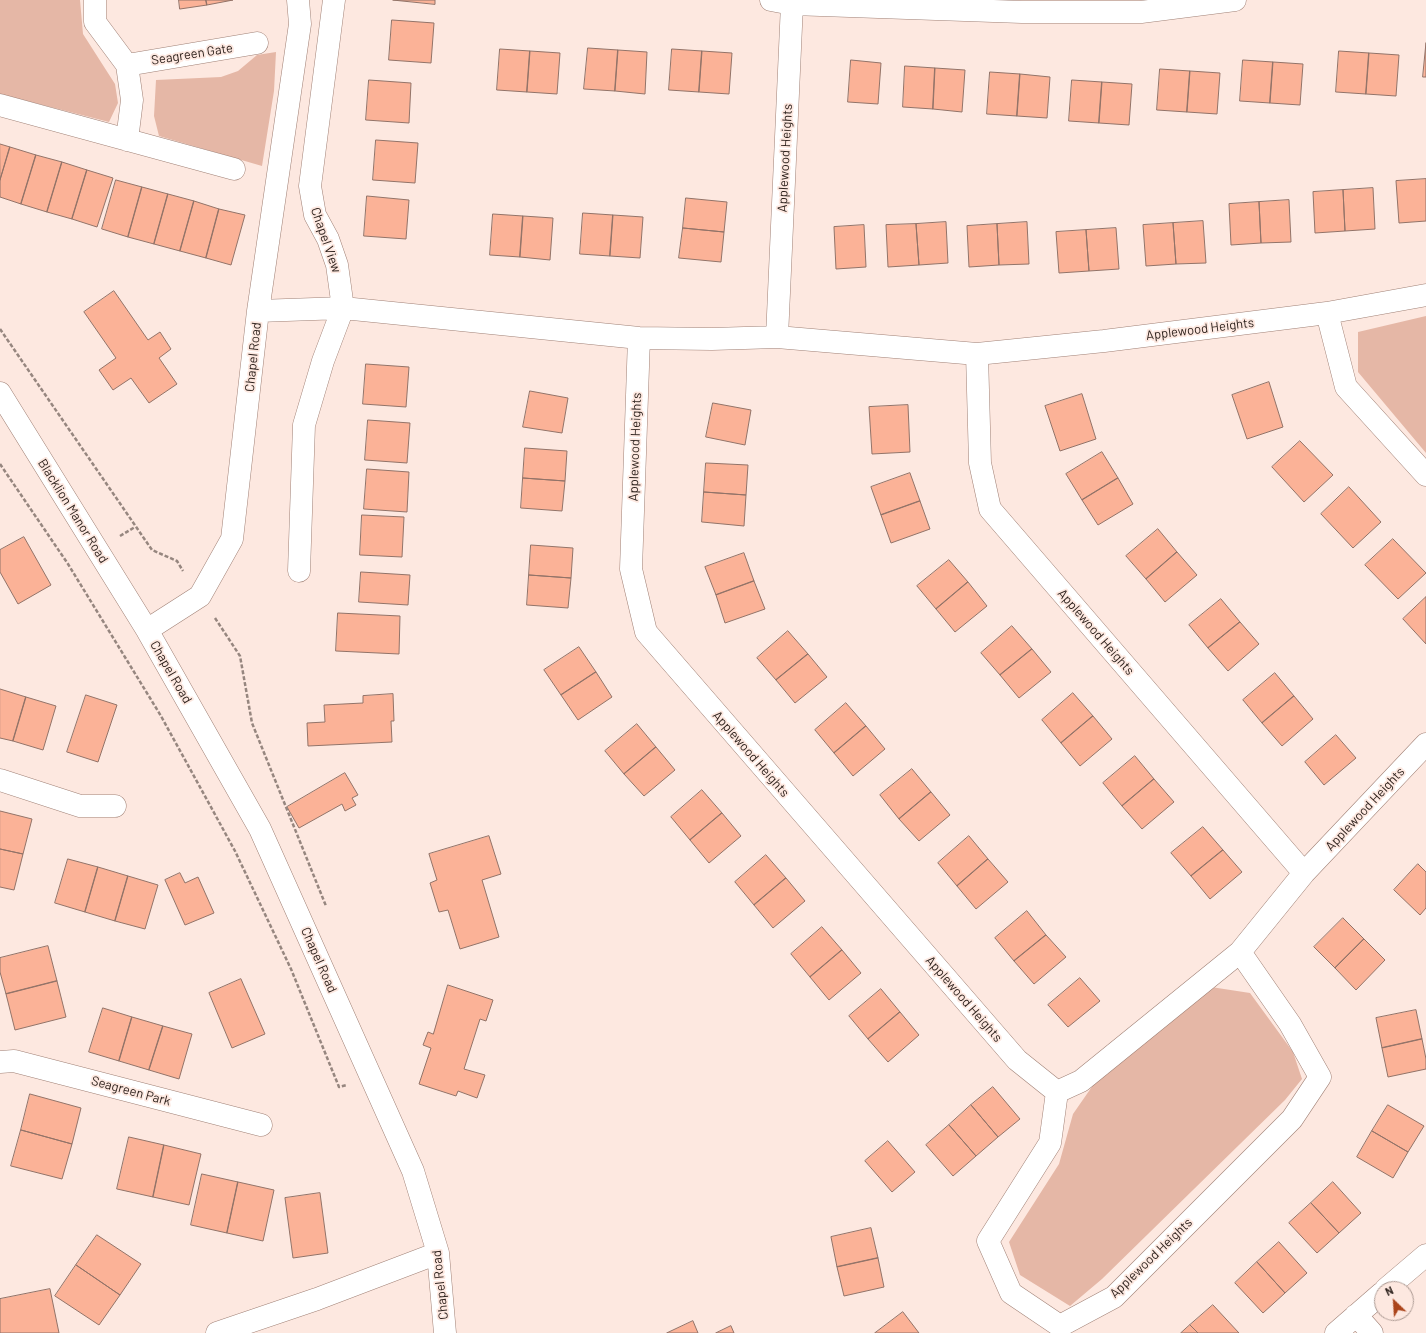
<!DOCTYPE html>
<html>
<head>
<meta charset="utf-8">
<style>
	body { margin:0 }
	#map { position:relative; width:1426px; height:1333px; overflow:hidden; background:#fde8e0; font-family:Barlow,sans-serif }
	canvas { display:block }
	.north { position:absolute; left:1374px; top:1281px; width:40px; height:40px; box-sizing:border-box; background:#fde8e0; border:1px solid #ab9992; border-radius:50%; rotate:335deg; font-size:11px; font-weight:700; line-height:16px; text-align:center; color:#2f231e }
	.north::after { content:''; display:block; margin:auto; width:14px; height:18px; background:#ab451b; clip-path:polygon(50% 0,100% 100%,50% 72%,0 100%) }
</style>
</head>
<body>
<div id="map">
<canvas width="1426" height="1333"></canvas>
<div class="north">N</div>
</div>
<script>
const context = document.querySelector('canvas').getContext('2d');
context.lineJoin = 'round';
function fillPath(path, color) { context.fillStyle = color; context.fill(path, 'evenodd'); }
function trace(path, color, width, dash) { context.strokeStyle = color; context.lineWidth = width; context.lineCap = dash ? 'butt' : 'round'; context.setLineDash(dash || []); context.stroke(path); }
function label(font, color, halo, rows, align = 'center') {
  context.font = font + ' Barlow,sans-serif'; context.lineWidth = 3.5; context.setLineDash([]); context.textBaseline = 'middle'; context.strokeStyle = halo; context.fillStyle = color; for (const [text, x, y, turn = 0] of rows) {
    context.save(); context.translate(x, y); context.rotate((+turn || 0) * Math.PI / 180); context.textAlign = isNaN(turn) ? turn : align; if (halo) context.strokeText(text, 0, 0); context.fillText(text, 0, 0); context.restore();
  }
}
fillPath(new Path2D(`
	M0,0H80L83,34L115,84L118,103L109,122L0,94Z
	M276,52L274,91L262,166L159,136L154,116L156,80L221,77L238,71L257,55Z
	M1426,316V453L1358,372V332Z
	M1211,987L1250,993L1293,1052L1302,1079L1285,1100L1102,1279L1070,1306L1020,1275L1009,1242L1059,1164L1073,1114L1098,1078Z`), '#e5b7a6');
const building = new Path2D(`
	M179,0H206L207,5L180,9Z
	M206,0H233L207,5Z
	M393,0H435V4Z
	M392,20L434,23L431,63L389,60Z
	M1426,43V77H1423Z
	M588,48L618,50L615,91L584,89Z
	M500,49L530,51L527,92L497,90Z
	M672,49L702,51L699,92L669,90Z
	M618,50L647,52L645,94L615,91Z
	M530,51L560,53L557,94L527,92Z
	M702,51L732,53L729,94L699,92Z
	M1339,51L1369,53L1366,94L1336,92Z
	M1369,53L1399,55L1396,96L1366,94Z
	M851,60L881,63L878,104L848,102Z
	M1243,60L1273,62L1270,103L1240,101Z
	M1273,62L1303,64L1300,105L1270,103Z
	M905,66L935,68L933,109L903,107Z
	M935,68L965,70L962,112L933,109Z
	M1160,69L1190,71L1187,112L1157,110Z
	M1190,71L1220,73L1217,114L1187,112Z
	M990,72L1020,74L1017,116L987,114Z
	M1020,74L1050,77L1047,118L1017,116Z
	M369,80L411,83L409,123L366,120Z
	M1072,80L1102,82L1099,123L1069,121Z
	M1102,82L1132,84L1129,125L1099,123Z
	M376,140L418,143L415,183L373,180Z
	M0,144L10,147L0,180Z
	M10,147L36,155L21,204L0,197V180Z
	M36,155L62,162L47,212L21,204Z
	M62,162L87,170L72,219L47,212Z
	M87,170L113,178L97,227L72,219Z
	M1426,179V221L1399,223L1396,181Z
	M116,180L142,187L128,237L102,229Z
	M142,187L168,194L154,244L128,237Z
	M1373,188L1375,229L1345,231L1343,190Z
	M1343,190L1345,231L1315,233L1313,192Z
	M168,194L194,201L180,251L154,244Z
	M367,196L409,200L406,239L364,236Z
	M686,198L727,202L724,232L683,228Z
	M1289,200L1291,242L1261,243L1259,202Z
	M194,201L219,209L206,258L180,251Z
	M1259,202L1261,243L1231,245L1229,204Z
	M219,209L245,215L231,265L206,258Z
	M583,213L613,215L610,256L580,254Z
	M493,214L523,216L520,257L490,255Z
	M613,215L643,217L640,258L610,256Z
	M523,216L553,218L550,260L520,257Z
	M1203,221L1206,263L1176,264L1173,223Z
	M946,222L948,263L919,265L916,224Z
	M1027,222L1029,264L999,265L997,224Z
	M1173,223L1176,264L1146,266L1143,225Z
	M916,224L919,265L888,267L886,225Z
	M997,224L999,265L969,267L967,226Z
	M864,225L866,267L836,269L834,227Z
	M683,228L724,232L721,262L679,258Z
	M1116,228L1119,269L1089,271L1086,230Z
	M1086,230L1089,271L1059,273L1056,232Z
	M114,291L148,340L160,332L171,349L159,358L177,384L149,403L131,378L113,390L99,370L116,358L84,312Z
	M366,364L409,367L406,407L363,404Z
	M1269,382L1283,427L1247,439L1232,395Z
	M530,391L568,398L562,433L523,427Z
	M1082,394L1096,439L1060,451L1045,406Z
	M713,403L751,410L745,445L706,437Z
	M908,405L910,452L872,454L869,407Z
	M368,420L410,423L407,463L365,460Z
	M1300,441L1333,475L1304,502L1272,467Z
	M525,448L567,451L565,481L523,478Z
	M1102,452L1118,478L1082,500L1066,474Z
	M706,463L748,465L746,495L704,492Z
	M367,469L409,472L407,512L364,509Z
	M910,473L920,501L881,515L871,487Z
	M523,478L565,481L562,511L521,508Z
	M1118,478L1133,504L1098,525L1082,500Z
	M1349,487L1381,522L1353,548L1321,514Z
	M704,492L746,495L744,526L702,522Z
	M920,501L930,529L891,543L881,515Z
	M362,515L404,517L402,557L360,555Z
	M1158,529L1177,552L1146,579L1126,556Z
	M24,537L51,585L18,604L0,572V550Z
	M1393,539L1426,573L1398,599L1365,565Z
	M531,545L573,548L571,578L529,575Z
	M1177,552L1197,575L1165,602L1146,579Z
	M744,553L754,581L716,595L705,567Z
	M949,560L968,582L936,609L917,586Z
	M361,572L410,575L408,605L359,602Z
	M529,575L571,578L568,608L527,605Z
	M754,581L765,609L725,623L716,595Z
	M968,582L987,606L955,632L936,609Z
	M1426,597V644L1403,619Z
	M1221,599L1240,622L1208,648L1189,625Z
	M338,613L400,616L399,654L336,651Z
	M1240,622L1259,644L1228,671L1208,648Z
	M1012,626L1032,649L1000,675L981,653Z
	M788,631L808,654L776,680L757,658Z
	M579,647L596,672L561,695L544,670Z
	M1032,649L1051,672L1019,698L1000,675Z
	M808,654L827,677L795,703L776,680Z
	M596,672L612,697L578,720L561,695Z
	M1275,673L1294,696L1262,723L1243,700Z
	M0,689L26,697L13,741L0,738Z
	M1073,693L1093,716L1061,743L1042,720Z
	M393,694L394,721H391L392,742L308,746L307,723L325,722L324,705L363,703V696Z
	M86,695L117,705L98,762L67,752Z
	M1294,696L1313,719L1282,746L1262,723Z
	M26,697L56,706L43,750L13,741Z
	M846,703L866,726L834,753L815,730Z
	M1093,716L1112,739L1080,766L1061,743Z
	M637,724L656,747L624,774L605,751Z
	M866,726L885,749L853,776L834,753Z
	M1336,735L1356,758L1324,785L1305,762Z
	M656,747L675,770L644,796L624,774Z
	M1135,756L1154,779L1122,806L1103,783Z
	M912,769L931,792L899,819L880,795Z
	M345,773L358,795L352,798L356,805L345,811L342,804L299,828L287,807Z
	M1154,779L1174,802L1142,829L1122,806Z
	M702,790L722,813L690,840L671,817Z
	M931,792L950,815L919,841L899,819Z
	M0,811L32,819L23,854L0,849Z
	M722,813L741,836L709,863L690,840Z
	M1203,827L1223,850L1191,876L1171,853Z
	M489,836L501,874L482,880L499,937L460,949L448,910L439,912L430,883L437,880L429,854Z
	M969,836L988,859L957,886L938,863Z
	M0,849L23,854L14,890L0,887Z
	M1223,850L1242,872L1210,899L1191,876Z
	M766,855L786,878L754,905L735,882Z
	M68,859L98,867L85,912L55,903Z
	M988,859L1008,882L976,909L957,886Z
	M1418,864L1426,872V908L1420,915L1394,890Z
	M98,867L128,876L115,921L85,912Z
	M180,873L185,883L198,877L214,913L185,925L165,880Z
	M128,876L158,885L145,929L115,921Z
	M786,878L805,901L773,928L754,905Z
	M1027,911L1046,935L1014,961L995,938Z
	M1343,918L1364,939L1335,968L1314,947Z
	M822,927L842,950L810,977L791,954Z
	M1046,935L1066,957L1034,984L1014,961Z
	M1364,939L1385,960L1356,990L1335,968Z
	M48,946L57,981L6,994L0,972V958Z
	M842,950L861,973L829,1000L810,977Z
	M1080,978L1100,1001L1068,1027L1048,1005Z
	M241,979L265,1034L232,1048L209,993Z
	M57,981L66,1017L15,1030L6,994Z
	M448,985L493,1000L486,1021L480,1019L464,1069L485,1075L477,1098L458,1091L456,1096L419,1084L431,1048L423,1045L428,1032L433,1034Z
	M881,989L900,1012L868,1039L849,1016Z
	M103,1008L132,1017L119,1061L89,1052Z
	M1416,1010L1422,1039L1382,1048L1376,1018Z
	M900,1012L919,1035L888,1062L868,1039Z
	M132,1017L163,1026L149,1070L119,1061Z
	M163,1026L192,1034L179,1079L149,1070Z
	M1422,1039L1426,1059V1069L1388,1077L1382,1048Z
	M993,1087L1020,1119L998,1137L971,1105Z
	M30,1094L81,1108L72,1144L21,1130Z
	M971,1105L998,1137L976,1156L949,1125Z
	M1388,1105L1424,1126L1408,1152L1372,1131Z
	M949,1125L976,1156L953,1176L926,1145Z
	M21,1130L72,1144L62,1179L11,1166Z
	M1372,1131L1408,1152L1393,1178L1357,1157Z
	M129,1137L164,1145L153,1197L117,1189Z
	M888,1141L915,1172L892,1192L865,1161Z
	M164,1145L201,1154L189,1205L153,1197Z
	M202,1174L238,1182L227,1233L191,1225Z
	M238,1182L274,1190L263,1241L227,1233Z
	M1333,1182L1361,1213L1339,1233L1311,1203Z
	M320,1193L328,1253L293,1258L285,1198Z
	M1311,1203L1339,1233L1317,1253L1289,1223Z
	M871,1228L878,1258L837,1267L831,1237Z
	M97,1235L141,1264L120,1295L76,1265Z
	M1279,1242L1307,1273L1285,1293L1257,1262Z
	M878,1258L884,1287L844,1296L837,1267Z
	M1257,1262L1285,1293L1263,1313L1235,1283Z
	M76,1265L120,1295L99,1325L55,1296Z
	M50,1289L59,1333H0V1299Z
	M1213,1305L1239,1333H1198L1190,1325Z
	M903,1312L919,1333H875Z
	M693,1321L698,1333H667Z
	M1190,1325L1198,1333H1181Z
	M731,1326L734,1333H716Z`);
fillPath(building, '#fbb297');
trace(building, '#927368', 1);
const minor = new Path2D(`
	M95,0V22L127,65L132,100L127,140
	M771,0L792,4L1022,12H1141L1235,0
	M127,65L257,43
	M0,105L234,169
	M258,311L343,308L639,338L712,339L777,337L977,354L1104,341L1327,313L1426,295
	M1327,313L1346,387L1426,475
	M777,337L792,4
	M639,338L631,569L646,632L1017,1060L1057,1092L1081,1081L1240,952L1304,873L1426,744
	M977,354L980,463L990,509L1304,873
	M0,393L147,630L260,829L413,1171L438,1253L445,1333
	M299,571L304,425L323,361L343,308L337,265L328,239L315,215L310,186L334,0
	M147,630L200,596L232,539L258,311L300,24L298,0
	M0,780L80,806H115
	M0,1062L14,1061L261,1125
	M1057,1092L1050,1143L988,1241L1011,1293L1060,1326L1114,1297L1292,1119L1320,1077L1290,1024L1240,952
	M1386,1289L1426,1255
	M1356,1315L1372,1333
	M217,1333L317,1299L438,1253
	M1336,1333L1382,1293`);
trace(minor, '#a08176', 23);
trace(new Path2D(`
	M0,329L152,550L177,561L183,571
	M0,464L68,564L161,716L235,851L291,969L339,1087L347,1085
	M120,536L135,527
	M215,618L240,656L252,723L326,906`), '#96867f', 2.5, [4, 2]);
trace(minor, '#fff', 22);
label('13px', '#2f231e', '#fde8e0', [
	["Seagreen Gate",192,54,-9],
	["Applewood Heights",785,158,-87],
	["Chapel View",326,240,71],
	["Applewood Heights",1200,329,-7],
	["Chapel Road",253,357,-84],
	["Applewood Heights",635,447,-88],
	["Blacklion Manor Road",73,511,58],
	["Applewood Heights",1096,632,49],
	["Chapel Road",171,672,60],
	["Applewood Heights",751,754,49],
	["Applewood Heights",1365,809,-47],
	["Chapel Road",319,960,66],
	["Applewood Heights",964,999,49],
	["Seagreen Park",131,1091,15],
	["Applewood Heights",1151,1258,-44],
	["Chapel Road",440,1285,-96]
]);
</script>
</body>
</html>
